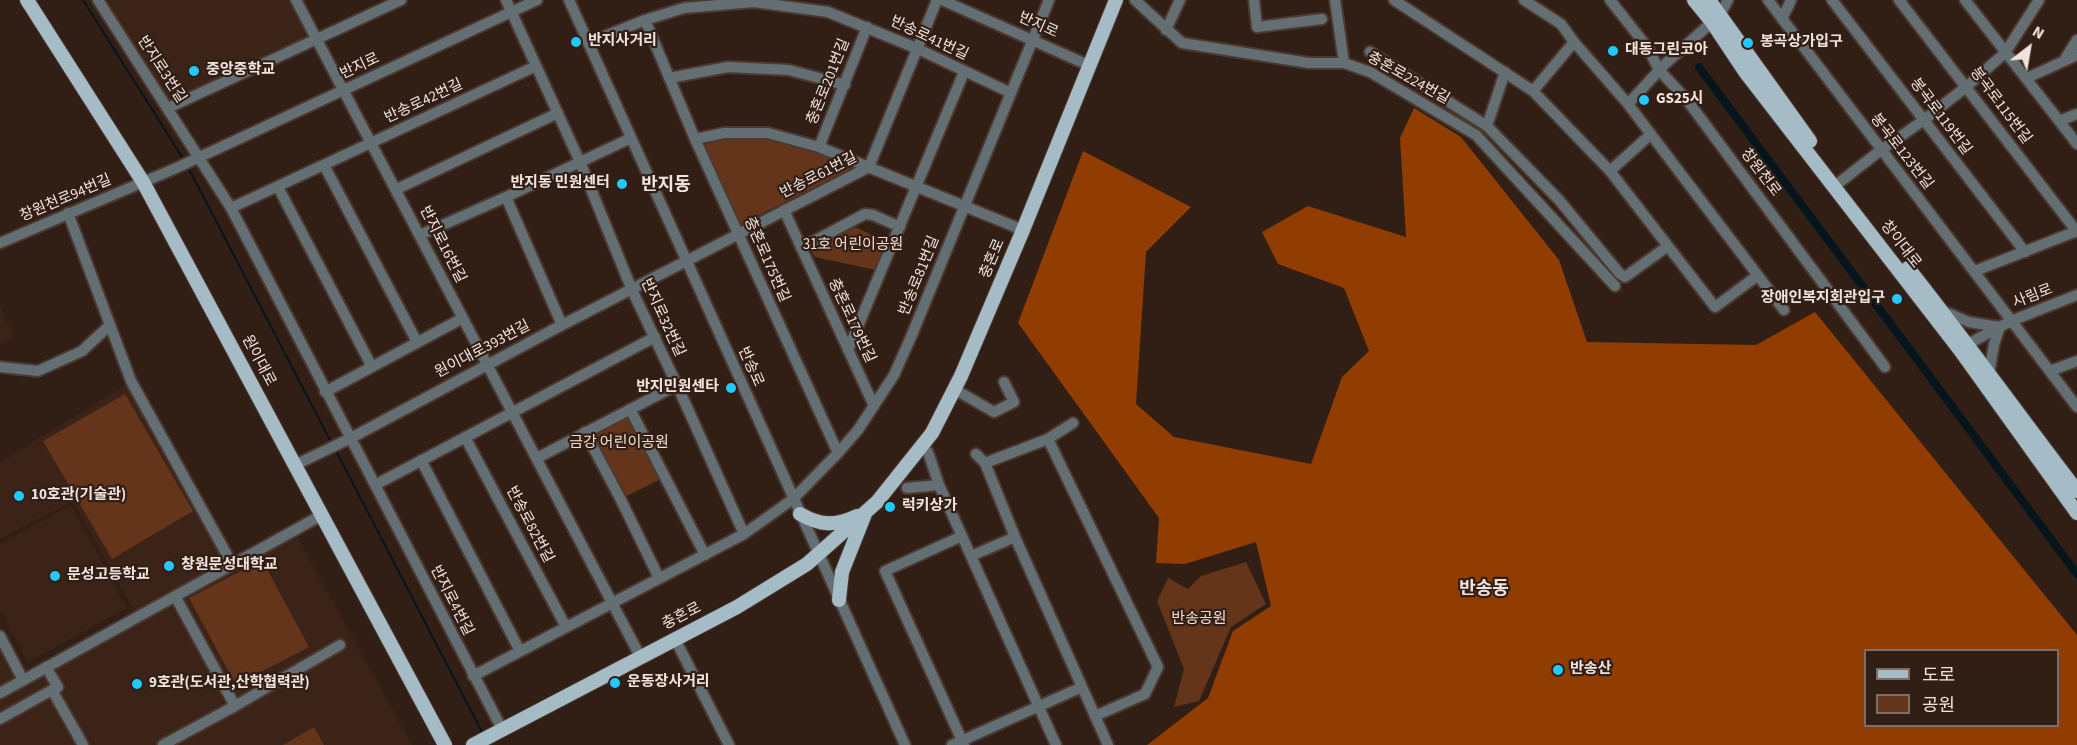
<!DOCTYPE html>
<html>
<head>
<meta charset="utf-8">
<style>
	body { margin:0 }
	#map { position:relative; width:2077px; height:745px; overflow:hidden; background:#311f16; font-family:"Source Sans 3","Noto Sans KR",sans-serif }
	canvas { display:block }
	.legend { position:absolute; left:1864px; top:649px; width:195px; height:78px; box-sizing:border-box; background:#311f16; border:2px solid #7d6d66; margin:0; padding:8px 10px; list-style:none; font-size:18px; color:#f0e3dd }
	.legend li { display:flex; align-items:center; gap:12px; height:30px }
	.legend b { width:30px; border:2px solid #7d6d66 }
	.north { position:absolute; left:1999px; top:18px; width:60px; height:60px; -webkit-text-stroke:4px #311f16; paint-order:stroke; rotate:31deg; font-size:16px; font-weight:700; line-height:24px; text-align:center; color:#f0e3dd }
	.north::after { content:''; display:block; margin:auto; width:21px; height:27px; background:#f0e3dd; clip-path:polygon(50% 0,100% 100%,50% 72%,0 100%) }
</style>
</head>
<body>
<div id="map">
<canvas width="2077" height="745"></canvas>
<ul class="legend">
<li><b style="height:8px;background:#a5bbc5"></b>도로</li>
<li><b style="height:16px;background:#64341b"></b>공원</li>
</ul>
<div class="north">N</div>
</div>
<script>
const context = document.querySelector('canvas').getContext('2d');
context.lineJoin = 'round';
function fillPath(path, color) { context.fillStyle = color; context.fill(path, 'evenodd'); }
function trace(path, color, width, dash) { context.strokeStyle = color; context.lineWidth = width; context.lineCap = dash ? 'butt' : 'round'; context.setLineDash(dash || []); context.stroke(path); }
function label(font, color, halo, rows, align = 'center') {
  context.font = font + ' "Source Sans 3","Noto Sans KR",sans-serif'; context.lineWidth = 4.5; context.setLineDash([]); context.textBaseline = 'middle'; context.strokeStyle = halo; context.fillStyle = color; for (const [text, x, y, turn = 0] of rows) {
    context.save(); context.translate(x, y); context.rotate((+turn || 0) * Math.PI / 180); context.textAlign = isNaN(turn) ? turn : align; if (halo) context.strokeText(text, 0, 0); context.fillText(text, 0, 0); context.restore();
  }
}
fillPath(new Path2D(`
	M102,0H293L313,37L169,104Z
	M0,305L14,338L0,345Z
	M126,385L231,571L297,537L412,745H0V626L30,680L140,622L73,501L0,539V465L2,461Z
	M71,505L127,608L28,662L0,610V544Z`), '#3c2317');
fillPath(new Path2D(`
	M764,137L817,151L857,166L739,225L703,145L726,138Z
	M850,225L891,243L880,271L815,257L808,246Z
	M125,394L193,511L112,559L43,441Z
	M629,412L663,478L623,498L588,434Z
	M262,560L309,647L236,685L189,598Z
	M1246,562L1266,604L1231,627L1199,701L1174,707L1184,669L1157,601L1168,578L1188,589L1201,576Z
	M314,727L324,745H283Z`), '#64341b');
fillPath(new Path2D(`
	M1414,108L1461,137L1559,260L1587,342L1756,345L1815,312L2077,635V745H1147L1208,698L1233,631L1271,606L1256,542L1185,564L1156,563L1159,518L1018,323L1083,151L1191,207L1146,252L1136,404L1174,437L1311,464L1342,377L1369,351L1344,288L1278,264L1262,232L1308,206L1406,237L1400,138ZM2058,650V726H1866V650Z`), '#913d01');
trace(new Path2D(`
	M83,0L184,160
	M188,167L332,444
	M335,449L483,734`), '#06151c', 2);
trace(new Path2D(`
	M1699,67L2077,574`), '#06151c', 8);
const minor = new Path2D(`
	M98,0L231,208L502,729
	M296,0L640,656
	M506,0L580,162L632,290L677,385L744,534
	M569,0L905,745
	M942,0L1088,65
	M1135,0L1182,43L1309,63H1344L1370,72L1476,135L1615,286
	M1254,0L1257,27L1322,19
	M1335,0L1344,63
	M1394,0L1533,91L1610,171L1715,307L1757,276
	M1524,0L1561,24L1574,42L1628,104L1784,310
	M1610,0L1648,48L1659,70L1687,100L1885,367
	M1768,0L2077,407
	M1832,0L2025,252
	M1899,0L2077,232
	M1965,0L2077,144
	M1782,19L1791,0
	M645,20L695,139L838,453
	M1166,30L1180,0
	M588,43L645,20L684,8L754,2L828,12L916,48L1011,93
	M1370,52L1487,126L1505,72
	M2065,59L2077,40
	M669,78L728,67L789,70L845,85
	M2027,78L2077,55
	M1533,91L1574,42
	M1628,104L1664,65L1720,15L1728,0
	M168,108L401,0
	M2059,121L2077,114
	M1487,126L1559,200L1620,274L1625,277L1668,246
	M695,139L724,133H768L819,147L1023,230
	M819,147L867,27
	M324,165L417,342
	M1610,171L1651,134
	M1840,182L1881,150L1924,120L1966,87L2005,53L2039,0
	M278,187L372,367
	M397,189L558,113
	M506,197L562,325
	M231,208L536,66
	M784,210L874,406
	M68,213L131,381L232,564
	M420,235L506,197L631,138
	M0,243L174,169L537,0
	M801,248L865,214L873,215L900,227
	M1975,271L2077,231
	M1943,311L1969,322L1999,327
	M1968,344L2011,321L2077,295
	M848,350L964,72
	M0,367L38,371L82,351L110,325
	M2050,371L2077,361
	M1989,374L1994,344L2000,327
	M954,389L994,412L1014,402L1004,382
	M325,392L463,318
	M630,409L705,555
	M1073,423L1048,439L1158,667L1145,694L1095,716
	M585,432L621,500L659,578
	M465,437L566,627
	M928,452L939,485L1056,745
	M976,454L985,463L1015,537L1108,745
	M537,458L677,385
	M421,460L520,651
	M985,463L1048,439
	M295,465L351,438L562,325L869,167L937,0
	M375,485L655,337
	M907,488L939,485
	M962,536L885,571L964,745
	M971,556L1015,537
	M0,636L23,680
	M675,639L729,745
	M46,667L58,687L52,690
	M473,676L744,534L793,499L838,453L858,430L894,375L911,337L1049,0
	M0,693L322,515
	M235,706L340,645
	M0,719L52,690L83,745
	M163,745L235,706L175,596
	M952,745L1082,687`);
const major = new Path2D(`
	M27,0L143,182L445,745
	M1694,0L1712,22L1746,73L1960,350L2077,513
	M1709,0L1810,141
	M1908,268C1966,341 2020,417 2077,491
	M800,514C821,526 835,526 857,516
	M839,600L842,572L865,514
	M473,745L737,607L807,564L877,502L932,433L961,376L1023,230L1116,0`);
trace(minor, '#4c3a32', 14);
trace(major, '#4c3a32', 16);
trace(minor, '#646f74', 10);
trace(major, '#a5bbc5', 14);
for (const [x, y, r, color] of [
	[576,42,6,"#22c9fe"],
	[1748,43,6,"#22c9fe"],
	[1613,51,6,"#22c9fe"],
	[194,71,6,"#22c9fe"],
	[1644,100,6,"#22c9fe"],
	[622,184,6,"#22c9fe"],
	[1897,299,6,"#22c9fe"],
	[731,388,6,"#22c9fe"],
	[19,496,6,"#22c9fe"],
	[890,507,6,"#22c9fe"],
	[169,566,6,"#22c9fe"],
	[55,576,6,"#22c9fe"],
	[1558,670,6,"#22c9fe"],
	[615,683,6,"#22c9fe"],
	[137,684,6,"#22c9fe"]
]) { const dot = new Path2D(); dot.arc(x, y, r, 0, 2 * Math.PI); context.fillStyle = color; context.fill(dot); trace(dot, '#311f16', 2); }
label('15px', '#f0e3dd', '#311f16', [
	["반지로",1038,26,24],
	["반송로41번길",929,39,25],
	["반지로",360,67,-25],
	["반지로3번길",161,70,57],
	["충혼로224번길",1408,79,29],
	["충혼로201번길",829,82,-68],
	["반송로42번길",424,102,-25],
	["봉곡로115번길",2000,106,53],
	["봉곡로119번길",1940,117,53],
	["봉곡로123번길",1901,152,52],
	["창원천로",1760,173,53],
	["반송로61번길",819,176,-27],
	["창원천로94번길",66,199,-23],
	["반지로16번길",442,245,63],
	["창이대로",1900,245,52],
	["충혼로",993,259,-67],
	["충혼로175번길",766,260,66],
	["반송로81번길",920,276,-68],
	["사림로",2033,297,-21],
	["반지로32번길",662,318,65],
	["충혼로179번길",851,321,65],
	["원이대로393번길",483,350,-28],
	["원이대로",258,361,62],
	["반송로",750,367,66],
	["반송로82번길",529,525,62],
	["반지로4번길",451,601,63],
	["충혼로",682,617,-27]
]);
label('bold 15px', '#f0e3dd', '#311f16', [
	["반지사거리",588,42],
	["봉곡상가입구",1760,43],
	["대동그린코아",1625,51],
	["중앙중학교",206,71],
	["GS25시",1656,100],
	["반지동 민원센터",610,184,"right"],
	["장애인복지회관입구",1885,299,"right"],
	["반지민원센타",719,388,"right"],
	["10호관(기술관)",31,496],
	["럭키상가",902,507],
	["창원문성대학교",181,566],
	["문성고등학교",67,576],
	["반송산",1570,670],
	["운동장사거리",627,683],
	["9호관(도서관,산학협력관)",149,684]
], 'left');
label('15px', '#f5dcd0', '#311f16', [
	["31호 어린이공원",853,246],
	["금강 어린이공원",619,444],
	["반송공원",1199,620]
]);
label('bold 18px', '#f0e3dd', '#311f16', [
	["반지동",666,186],
	["반송동",1484,590]
]);
</script>
</body>
</html>
